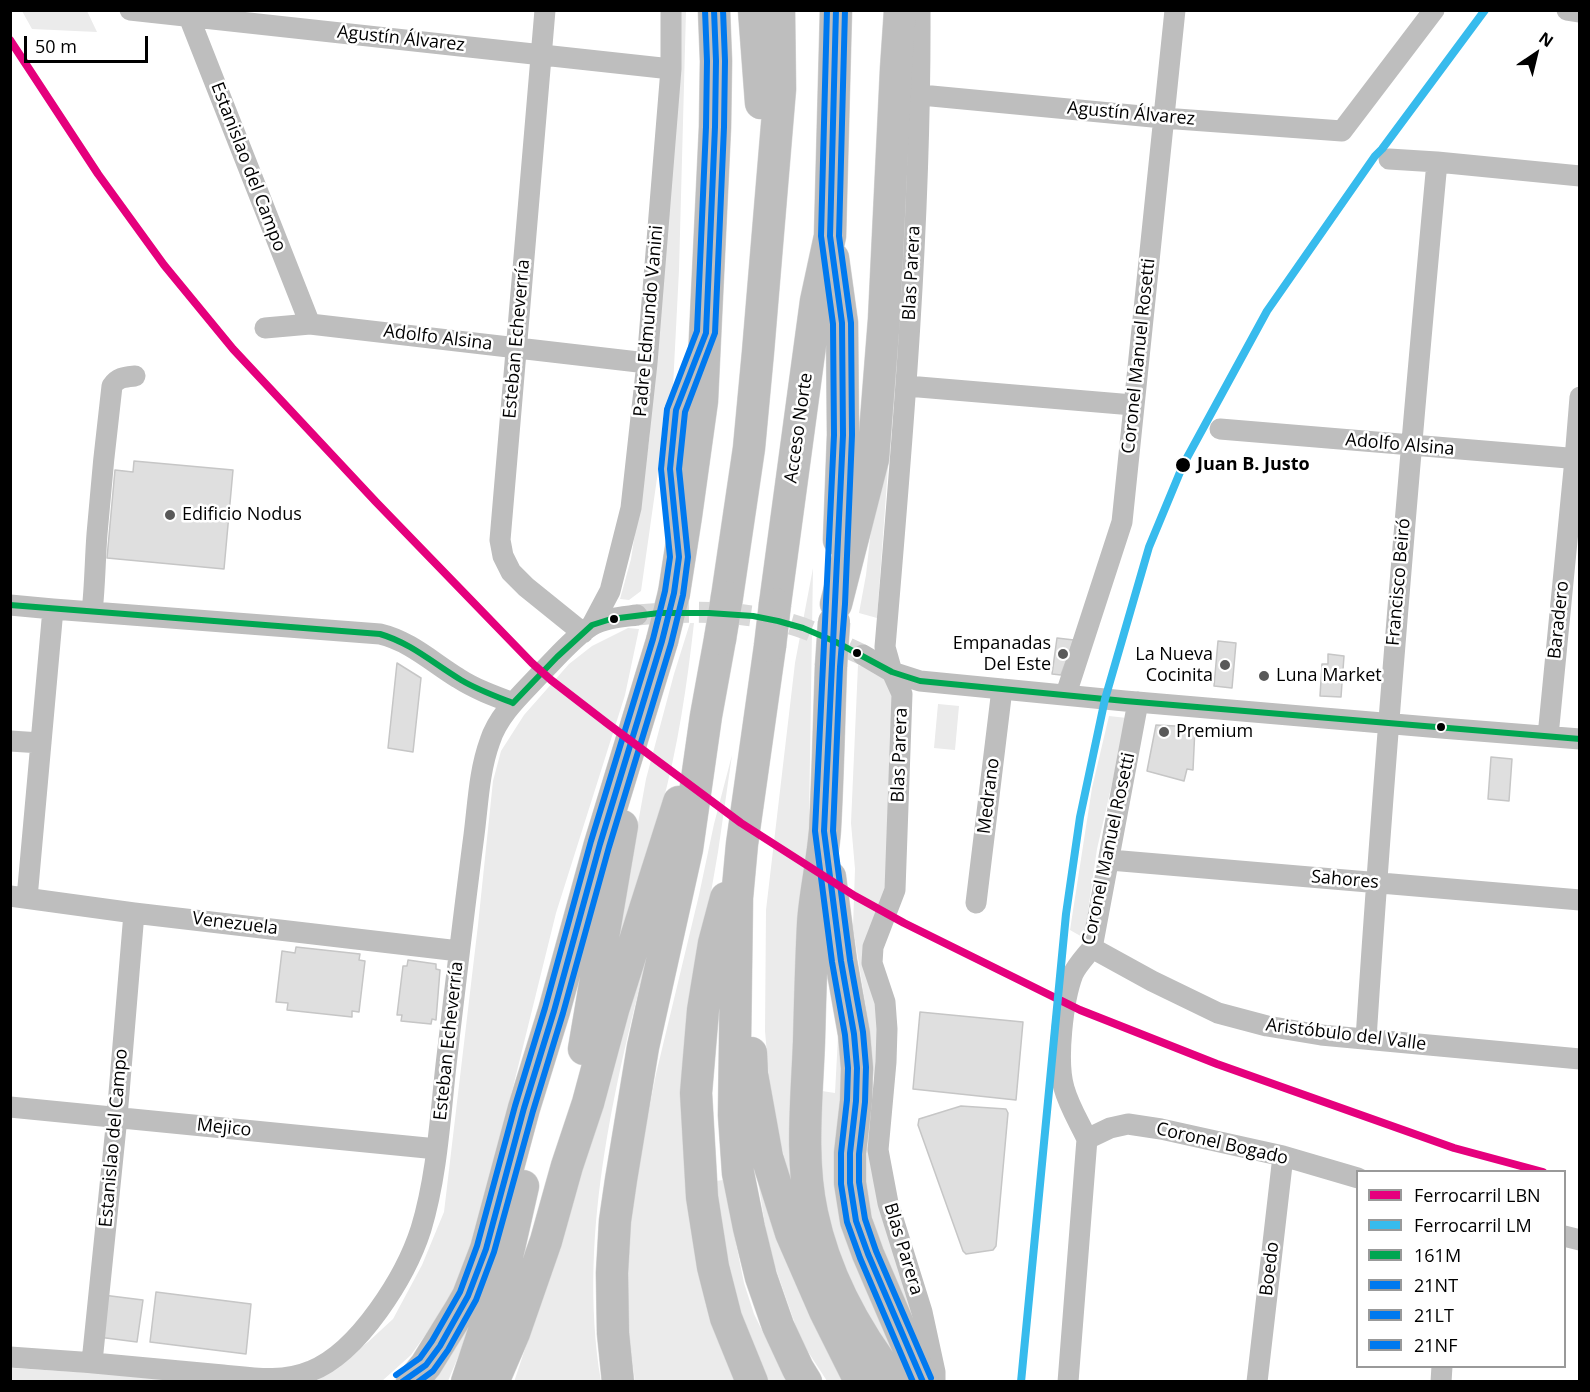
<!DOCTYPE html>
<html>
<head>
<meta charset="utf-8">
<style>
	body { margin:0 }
	#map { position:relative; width:1590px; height:1392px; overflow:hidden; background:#fff; font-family:"Open Sans",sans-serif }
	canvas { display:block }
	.frame { position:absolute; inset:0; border:12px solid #000; pointer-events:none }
	.legend { position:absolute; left:1356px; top:1170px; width:210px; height:198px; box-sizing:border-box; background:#fff; border:2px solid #999; margin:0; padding:8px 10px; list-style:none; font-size:18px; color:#000 }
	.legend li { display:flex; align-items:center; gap:12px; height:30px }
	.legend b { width:30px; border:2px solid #999 }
	.north { position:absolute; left:1506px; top:24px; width:60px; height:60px; -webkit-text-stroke:4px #fff; paint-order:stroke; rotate:35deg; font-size:16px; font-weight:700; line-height:24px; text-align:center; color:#000 }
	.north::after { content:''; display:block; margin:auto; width:21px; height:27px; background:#000; clip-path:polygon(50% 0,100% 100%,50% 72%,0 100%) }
	.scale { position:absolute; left:24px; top:36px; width:124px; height:27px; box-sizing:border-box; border:3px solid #000; border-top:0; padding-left:8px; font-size:18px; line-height:21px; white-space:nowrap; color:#000; -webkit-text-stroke:4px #fff; paint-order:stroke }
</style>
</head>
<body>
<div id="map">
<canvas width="1590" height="1392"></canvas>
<div class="frame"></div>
<ul class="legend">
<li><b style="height:8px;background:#e5007d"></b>Ferrocarril LBN</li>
<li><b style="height:8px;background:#37bbed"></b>Ferrocarril LM</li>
<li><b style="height:8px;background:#00a651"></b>161M</li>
<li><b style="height:8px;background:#0079ef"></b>21NT</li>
<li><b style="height:8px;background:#0079ef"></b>21LT</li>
<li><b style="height:8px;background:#0079ef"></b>21NF</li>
</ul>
<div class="north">N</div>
<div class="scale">50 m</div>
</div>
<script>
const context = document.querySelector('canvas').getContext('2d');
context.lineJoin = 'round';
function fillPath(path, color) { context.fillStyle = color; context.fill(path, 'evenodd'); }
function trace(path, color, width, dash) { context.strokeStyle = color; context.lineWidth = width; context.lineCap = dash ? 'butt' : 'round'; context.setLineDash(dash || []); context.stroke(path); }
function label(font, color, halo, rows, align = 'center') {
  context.font = font + ' "Open Sans",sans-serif'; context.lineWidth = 5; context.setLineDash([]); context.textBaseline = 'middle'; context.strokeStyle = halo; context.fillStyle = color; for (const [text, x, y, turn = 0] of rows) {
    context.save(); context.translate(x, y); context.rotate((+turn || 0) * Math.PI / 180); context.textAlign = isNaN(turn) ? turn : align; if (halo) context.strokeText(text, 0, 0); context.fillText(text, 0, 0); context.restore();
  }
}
fillPath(new Path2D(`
	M22,11H87L97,32L32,29Z
	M679,11H686L679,270L672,406H664L659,464L641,591L629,600L620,599L631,559L649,441Z
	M913,124L877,618L859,613L866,575L888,374L899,154Z
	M813,568L809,820L796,1087L835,1093L839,1018L844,1142L910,1370L883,1381L794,1193L772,1112L765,1031L766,910L795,663Z
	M690,623H694C687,685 678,748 661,809C646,862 628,915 612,967L646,779L674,674Z
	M628,628L639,629L625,695L556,913L475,1241L453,1296L411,1355L382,1381L289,1382L336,1366L368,1342L393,1319L422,1265L444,1212L478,925L493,781L501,751L524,715L569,664L592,646Z
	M858,665L888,674L894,693L890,892L872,931L882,1022L880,1097L917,1329L882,1251L871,1213L864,1177L874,1080L868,1020L853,927L855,869L851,823Z
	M938,704L959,706L955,750L934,748Z
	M1109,716L1127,718L1097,849L1084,938L1070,930L1092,788Z
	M732,755L718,852L702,944L689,1070L738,1381L635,1382L627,1317L628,1236L635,1182L656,1074L699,895L714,824Z
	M655,926C618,1072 576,1230 601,1381L514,1382L535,1319Z
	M754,1154L851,1381H827L801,1341L769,1249L759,1188Z
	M723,1180L744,1283L754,1314L787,1381H765L740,1316L722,1231L716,1181Z
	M472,1319L468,1333L448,1381L427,1382Z
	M11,1368L226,1381H11Z`), '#ebebeb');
const building = new Path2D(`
	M134,461L233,470L224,569L107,558L115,470L133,472Z
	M1057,638L1074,640L1061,675L1052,674Z
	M1218,641L1236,643L1232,688L1214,686Z
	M1328,654L1344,656L1341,697L1320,696L1322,664H1328Z
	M397,663L421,678L413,752L388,748Z
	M1156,725L1195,727L1193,770L1187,769L1184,781L1147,771Z
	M1491,757L1512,759L1509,801L1488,799Z
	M296,947L360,954L359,960L365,961L359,1012L352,1011V1017L287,1010L288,1003L276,1002L282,951L295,953Z
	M408,960L436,964V969L440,970L436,1020L432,1019L431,1024L401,1021L402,1015H397L403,966H407Z
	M920,1012L1023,1022L1016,1100L913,1089Z
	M961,1106L1006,1109L1008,1113L996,1246L993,1250L966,1254L963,1251L918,1125L919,1119Z
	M156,1292L251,1304L246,1354L150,1342Z
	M103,1295L143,1300L137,1342L98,1337Z`);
fillPath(building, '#dfdfdf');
trace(building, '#c6c6c6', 1.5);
trace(new Path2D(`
	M637,615C691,610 751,610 803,628C824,636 843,646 863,655`), '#d9d9d9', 21, [21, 10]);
const highway = new Path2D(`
	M754,10L761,103
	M833,258L842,323L843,435L839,540
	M674,593L686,516L702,401L715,127L716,61L714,10
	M727,597L749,448L758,352L780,89L779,10
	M775,604L816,301L830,236L836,10
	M836,604L873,459L884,319L896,69L900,10
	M770,646L742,844L737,898L734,1115L738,1173L749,1228L761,1277L778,1326L798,1369L806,1382
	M831,666C829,720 828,775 825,829C823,860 815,892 813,923C811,962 810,1002 809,1041C807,1097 800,1158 812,1213C825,1275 856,1332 895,1382
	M830,877L841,961L854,1034L857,1068L856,1101L850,1153V1183L856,1221L868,1254L923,1382
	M726,898L714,943L703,1010L696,1093L702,1197L713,1267L726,1318L752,1382
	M584,1049L622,826
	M751,1053L752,1074L767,1157L791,1233L825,1311L857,1375L862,1382
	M412,1382L426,1365L460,1310L468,1296L486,1249L524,1108L554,1011L600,844L662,641
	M467,1382L503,1274L523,1186
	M493,1382L514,1333L546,1241L567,1166L588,1103L613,1010L679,802
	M618,1382L613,1333L612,1273L615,1221L621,1180L643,1047L687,849L706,716L720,639`);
trace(highway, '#dbdbdb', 33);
trace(new Path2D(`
	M130,10L671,69
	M190,10L189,17L310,324
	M545,10L500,540L503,556L511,572L526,587L583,633
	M920,10C921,223 903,435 885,647L892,672L902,694L895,890L873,947L872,963L885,1002L887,1029L886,1062L878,1150L888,1203L922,1312L935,1372V1382
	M1567,10L1580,12
	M921,95L1163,118L1342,131L1434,10
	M1389,159L1437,162L1580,176
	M265,328L310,324L647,363
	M907,386L1133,405
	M1220,429L1580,459
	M676,522L670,469L676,410L697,356
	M10,605L53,609L380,634C410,641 432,662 458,678C475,689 494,696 513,703
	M92,612C95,586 95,560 97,534C101,484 106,435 112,386C118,377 125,377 135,376
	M592,625L610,591L631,508L647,363L671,69V10
	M863,655L892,672L920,681L1125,701L1441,728L1580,739
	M1066,694L1122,522L1175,10
	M1548,736L1575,459L1580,397
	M10,741L41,743
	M1110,860L1580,900
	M10,896L134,913L459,951
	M27,898L53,609
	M976,903L1002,689
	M1092,948L1152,981L1218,1013L1267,1026L1321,1035L1580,1059
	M1366,1039C1385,746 1410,454 1437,162
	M10,1107L437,1149
	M1087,1139L1110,1128L1128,1124L1161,1129L1283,1156L1358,1178
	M1564,1236L1580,1240
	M10,1357C60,1360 109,1364 158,1369C180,1371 202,1373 223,1375C253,1378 283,1383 311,1371C359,1352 406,1276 421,1229C437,1176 440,1119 446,1065C455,988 464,911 474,835C478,804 479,771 490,741C499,713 524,692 543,671C558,656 573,638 591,626C604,618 622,617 637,615
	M92,1362L117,1117L134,913
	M1068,1382L1087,1139C1079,1122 1069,1106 1064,1088C1056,1061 1063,1000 1073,974C1077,965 1086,956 1092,948L1138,702
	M1257,1382L1283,1156
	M1441,1382L1442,1366`), '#bebebe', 21);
trace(highway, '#bebebe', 32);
const highwayBridge = new Path2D(`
	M720,639L727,597
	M662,641L674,593
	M770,646L775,604
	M831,666L834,622`);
trace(highwayBridge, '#dbdbdb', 33, []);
trace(highwayBridge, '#bebebe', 32);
trace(new Path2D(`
	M10,605L380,634C411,643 434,664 461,680C478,690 495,696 513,703
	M513,703L557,657L592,625L611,619L659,613H709L753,616L778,621L803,628L836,642L892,672L920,681L1125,701L1580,739`), '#00a651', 6);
trace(new Path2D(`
	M836,10L830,236L842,323L843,435L824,831L841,961L854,1034L857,1068L856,1101L850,1153V1183L856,1221L868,1254L923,1382
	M402,1382L426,1365L440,1346L468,1296L486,1249L524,1108L554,1011L600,844L662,641L674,593L679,557L670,469L676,410L706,333L715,127L716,61L714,10`), '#0079ef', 6);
trace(new Path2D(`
	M827,10L821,236L833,324L834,435L815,831L832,962L845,1035L848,1068L847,1100L841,1153V1184L847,1222L860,1258L913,1382
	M418,1382L433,1371L448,1350L476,1300L494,1252L533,1111L563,1013L609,847L671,644L683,595L688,557L679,469L685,412L715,333L724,127L725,61L723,10`), '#0079ef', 6);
trace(new Path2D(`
	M845,10L839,236L851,323L852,435L845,604L840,667L833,831L850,960L863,1032L866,1067L865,1102L859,1154V1182L865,1219L876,1251L931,1378
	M396,1375L420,1358L432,1341L460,1292L477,1246L515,1106L545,1008L591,841L653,639L665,591L670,557L661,469L667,409L697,331L706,127L707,61L705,10`), '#0079ef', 6);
trace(new Path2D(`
	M10,40L98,174L164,265L233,349L376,502L532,663L551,680L608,724L741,823L855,896L904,923L1080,1010L1217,1064L1454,1148L1543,1172`), '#e5007d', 8);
trace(new Path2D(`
	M1021,1382L1066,914L1080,817L1105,699L1149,547L1183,465L1267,311L1375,156L1382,149L1485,10`), '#37bbed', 8);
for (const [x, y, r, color] of [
	[1183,465,8,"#000"],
	[170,515,6,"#595959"],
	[614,619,5,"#000"],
	[857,653,5,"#000"],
	[1063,654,6,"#595959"],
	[1225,665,6,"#595959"],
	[1264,676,6,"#595959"],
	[1441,727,5,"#000"],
	[1164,732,6,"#595959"]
]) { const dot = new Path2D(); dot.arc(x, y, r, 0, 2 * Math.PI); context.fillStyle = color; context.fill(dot); trace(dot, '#fff', 2); }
label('18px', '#000', '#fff', [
	["Agustín Álvarez",401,39,6],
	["Agustín Álvarez",1131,114,5],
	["Estanislao del Campo",248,167,69],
	["Blas Parera",912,273,-87],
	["Padre Edmundo Vanini",649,321,-85],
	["Adolfo Alsina",438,338,7],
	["Esteban Echeverría",517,339,-85],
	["Coronel Manuel Rosetti",1139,356,-84],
	["Acceso Norte",799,428,-82],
	["Adolfo Alsina",1400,445,5],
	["Francisco Beiró",1399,582,-85],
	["Baradero",1559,620,-84],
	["Blas Parera",900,755,-88],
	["Medrano",989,796,-83],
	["Coronel Manuel Rosetti",1109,849,-78],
	["Sahores",1345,880,5],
	["Venezuela",235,924,7],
	["Aristóbulo del Valle",1346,1035,7],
	["Esteban Echeverría",449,1041,-84],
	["Mejico",224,1128,6],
	["Estanislao del Campo",114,1138,-85],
	["Coronel Bogado",1222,1144,13],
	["Blas Parera",903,1249,73],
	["Boedo",1270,1269,-83]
]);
label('bold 18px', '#000', '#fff', [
	["Juan B. Justo",1197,465]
], 'left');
label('18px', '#000', '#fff', [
	["Edificio Nodus",182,515],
	["Empanadas",1051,644,"right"],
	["Del Este",1051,665,"right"],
	["La Nueva",1213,655,"right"],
	["Cocinita",1213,676,"right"],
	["Luna Market",1276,676],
	["Premium",1176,732]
], 'left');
</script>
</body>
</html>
